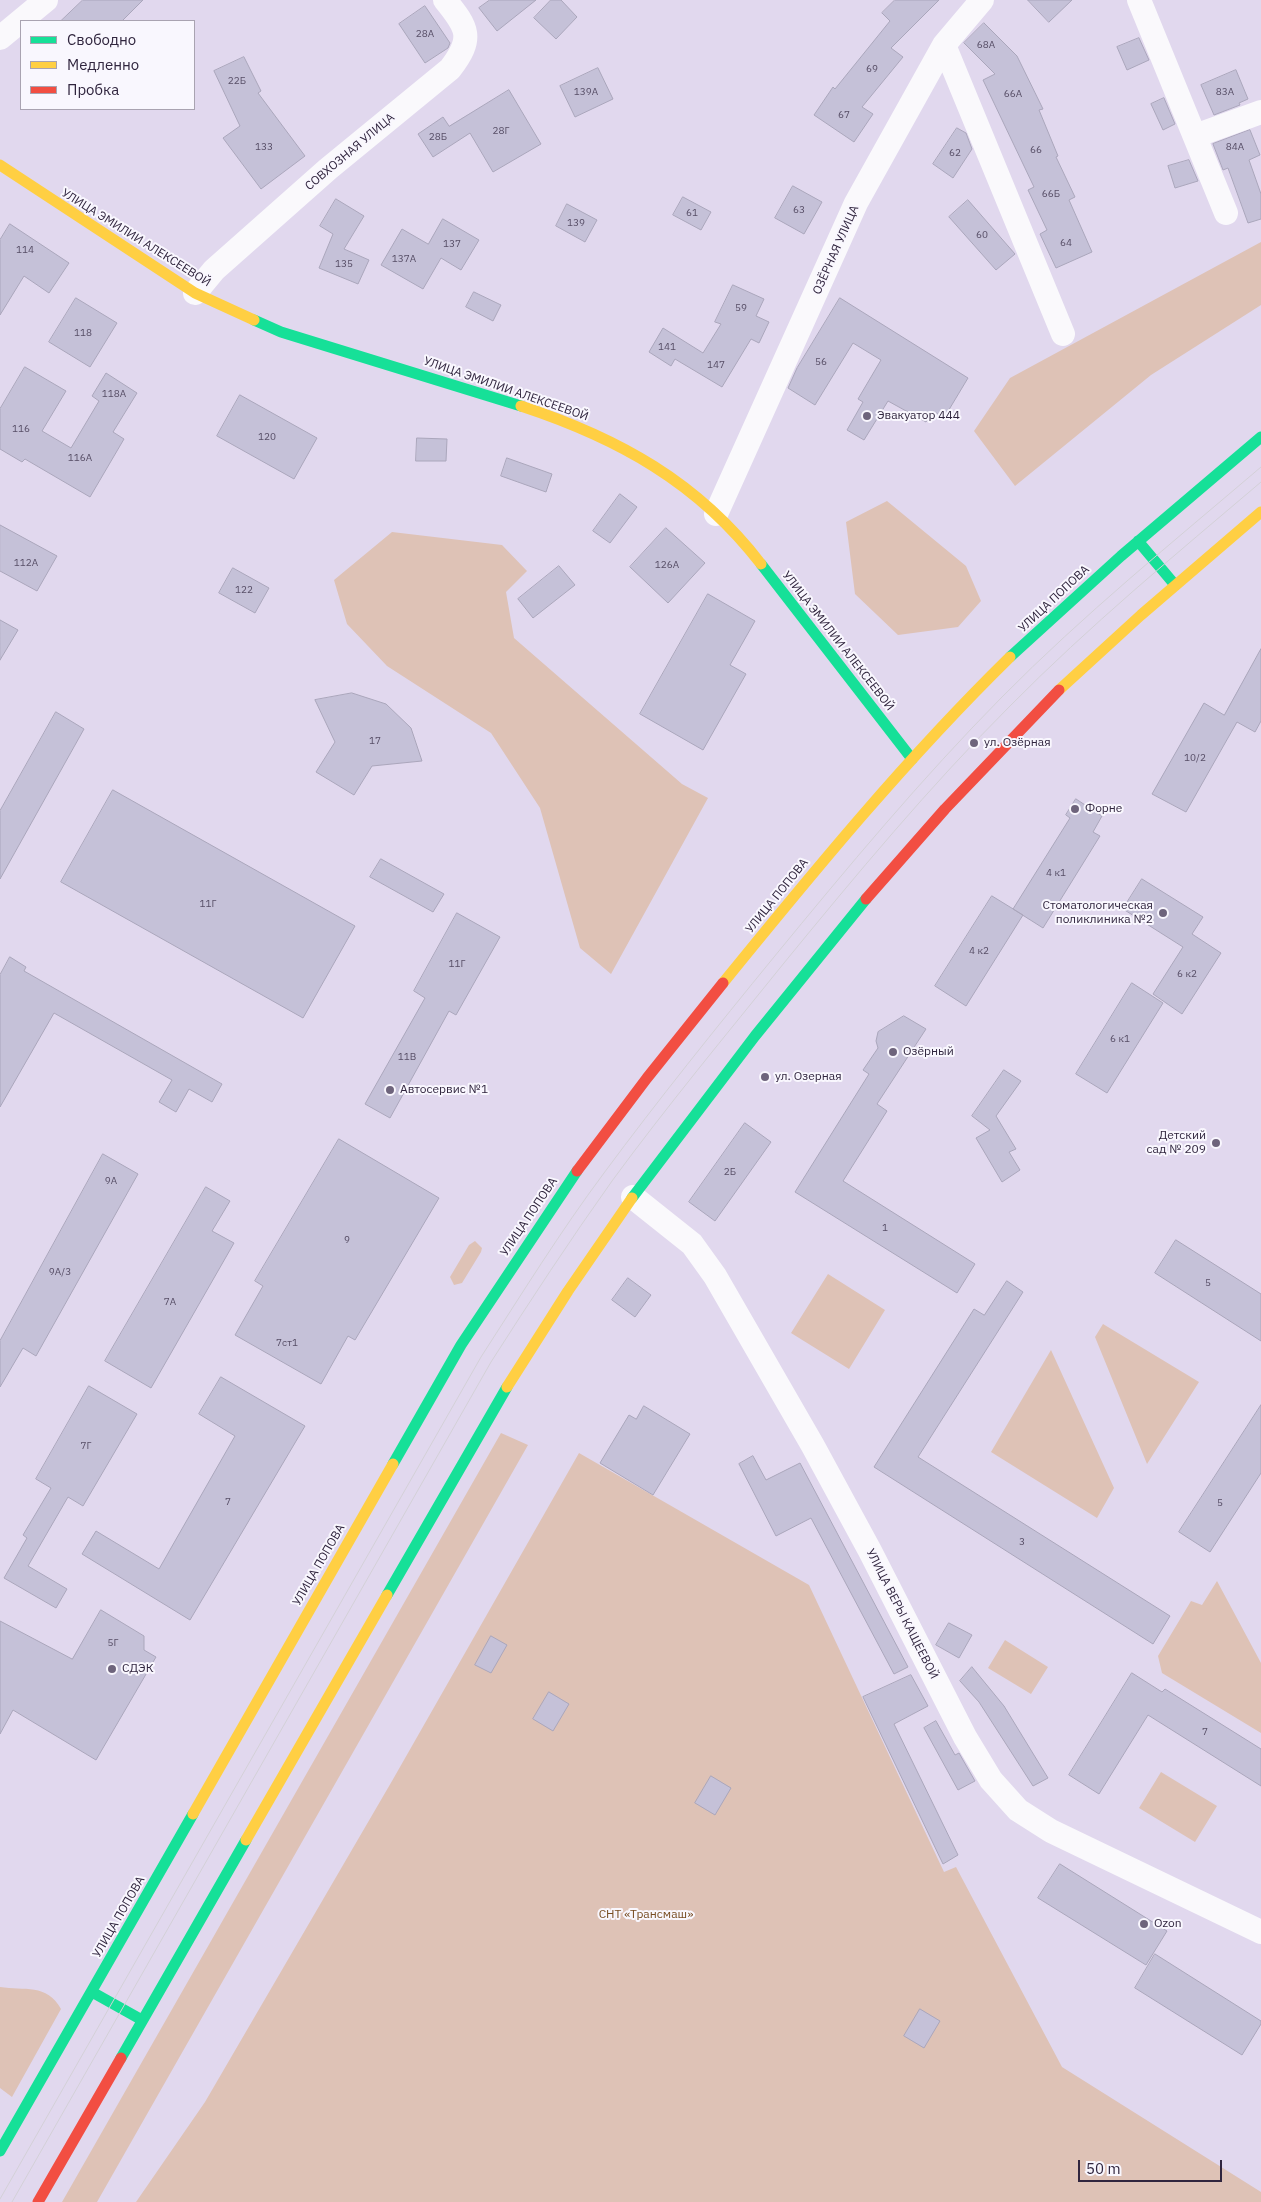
<!DOCTYPE html>
<html>
<head>
<meta charset="utf-8">
<style>
	body { margin:0 }
	#map { position:relative; width:1261px; height:2202px; overflow:hidden; background:#e1d8ee; font-family:"IBM Plex Sans",sans-serif }
	canvas { display:block }
	.legend { position:absolute; left:20px; top:20px; width:175px; height:90px; box-sizing:border-box; background:#f9f7fe; border:1px solid #a9a3b1; margin:0; padding:6px 9px; list-style:none; font-size:15px; color:#30253e }
	.legend li { display:flex; align-items:center; gap:10px; height:25px }
	.legend b { width:25px; border:1px solid #a9a3b1 }
	.scale { position:absolute; left:1078px; top:2160px; width:144px; height:22px; box-sizing:border-box; border:2px solid #30253e; border-top:0; padding-left:6px; font-size:15px; line-height:18px; white-space:nowrap; color:#30253e; -webkit-text-stroke:4px #f9f7fe; paint-order:stroke }
</style>
</head>
<body>
<div id="map">
<canvas width="1261" height="2202"></canvas>
<ul class="legend">
<li><b style="height:6px;background:#16e098"></b>Свободно</li>
<li><b style="height:6px;background:#ffcf43"></b>Медленно</li>
<li><b style="height:6px;background:#f24e42"></b>Пробка</li>
</ul>
<div class="scale">50 m</div>
</div>
<script>
const context = document.querySelector('canvas').getContext('2d');
context.lineJoin = 'round';
function fillPath(path, color) { context.fillStyle = color; context.fill(path, 'evenodd'); }
function trace(path, color, width, dash) { context.strokeStyle = color; context.lineWidth = width; context.lineCap = dash ? 'butt' : 'round'; context.setLineDash(dash || []); context.stroke(path); }
function label(font, color, halo, rows, align = 'center') {
  context.font = font + ' "IBM Plex Sans",sans-serif'; context.lineWidth = 4; context.setLineDash([]); context.textBaseline = 'middle'; context.strokeStyle = halo; context.fillStyle = color; for (const [text, x, y, turn = 0] of rows) {
    context.save(); context.translate(x, y); context.rotate((+turn || 0) * Math.PI / 180); context.textAlign = isNaN(turn) ? turn : align; if (halo) context.strokeText(text, 0, 0); context.fillText(text, 0, 0); context.restore();
  }
}
fillPath(new Path2D(`
	M1261,242V305L1151,375L1015,486L974,431L1010,378Z
	M887,501L966,566L981,601L958,627L898,635L855,594L846,522Z
	M392,532L502,545L527,571L506,592L514,638L682,784L708,798L611,974L580,948L540,808L491,733L387,666L347,624L334,580Z
	M475,1241L482,1248L481,1252L462,1283L454,1285L450,1277L469,1245Z
	M828,1274L885,1310L849,1369L791,1333Z
	M1103,1324L1199,1382L1147,1464L1095,1337Z
	M1051,1350L1114,1488L1097,1518L991,1452Z
	M501,1433L528,1445L97,2202H62Z
	M579,1453L809,1585L944,1872L956,1867L1062,2067L1261,2192V2202H136L205,2102L392,1781Z
	M1217,1581L1261,1663V1733L1162,1673L1158,1656L1191,1601L1202,1605Z
	M1005,1640L1048,1667L1031,1694L988,1668Z
	M1161,1772L1217,1806L1195,1842L1139,1808Z
	M0,1987C24,1991 47,1983 61,2009L12,2097L0,2088Z`), '#dec2b6');
const building = new Path2D(`
	M83,0H143L122,21H61Z
	M490,0H536L497,31L479,8Z
	M551,0H561L577,17L556,39L534,18Z
	M895,0H939L891,48L903,57L862,107L873,114L854,142L814,115L833,87L835,89L890,21L882,13Z
	M1028,0H1072L1049,22Z
	M425,6L450,43L448,48L425,63L399,24Z
	M984,23L1017,56L1043,109L1039,110L1058,156L1056,157L1075,197L1069,200L1092,252L1056,268L1040,234L1047,230L1028,190L1034,187L983,80L995,74L964,43Z
	M1139,38L1149,60L1127,70L1117,47Z
	M244,57L261,91L258,93L305,156L261,189L223,138L240,126L214,71Z
	M598,68L613,99L575,117L560,86Z
	M1236,70L1248,99L1239,103L1240,105L1214,115L1201,85Z
	M509,90L541,144L493,172L470,133L433,157L418,134L443,117L449,126Z
	M1164,98L1175,124L1163,130L1151,104Z
	M957,128L966,133L972,149L953,178L933,164Z
	M1250,130L1260,155L1249,160L1261,194V219L1248,223L1228,168L1223,170L1213,144Z
	M1189,160L1198,181L1175,188L1168,166Z
	M793,186L822,202L804,234L775,218Z
	M683,197L711,212L701,230L673,215Z
	M336,199L364,216L344,249L369,260L358,284L319,268L333,234L320,226Z
	M968,200L1015,254L996,270L949,217Z
	M567,204L597,220L585,242L556,226Z
	M443,219L479,240L461,270L441,258L423,289L381,265L402,229L428,244Z
	M10,224L69,263L49,293L24,276L0,315V240Z
	M733,285L764,299L756,316L769,322L759,343L751,339L722,387L675,359L671,366L649,352L663,328L703,353L721,324L715,322Z
	M474,292L501,305L493,321L466,307Z
	M76,298L117,323L90,367L49,342Z
	M840,298L968,378L944,418L933,411L926,422L888,401L864,440L847,430L863,402L858,399L881,360L853,343L815,405L788,388L797,368Z
	M25,367L66,391L42,431L71,448L99,401L92,396L106,373L137,393L113,432L124,439L90,497L25,459L22,462L0,449V409Z
	M240,395L317,438L294,479L217,436Z
	M417,438L447,439L446,461H416Z
	M507,458L552,474L546,492L501,476Z
	M620,494L637,507L610,543L593,531Z
	M0,525L57,556L37,591L0,571Z
	M666,528L705,563L668,603L630,567Z
	M559,566L575,585L533,618L518,599Z
	M233,568L269,588L255,613L219,593Z
	M708,594L755,621L730,665L746,674L703,750L640,714Z
	M0,620L18,630L0,660Z
	M1261,649V721L1255,732L1237,722L1186,812L1152,794L1204,703L1224,715Z
	M352,693L386,704L411,728L422,761L372,766L354,795L316,772L335,742L315,700Z
	M56,712L84,729L0,879V811Z
	M113,790L355,926L303,1018L61,882Z
	M1076,799L1102,816L1093,832L1100,836L1043,928L1013,909L1070,818L1066,815Z
	M381,859L444,894L433,912L370,877Z
	M1142,879L1203,917L1192,934L1221,953L1182,1014L1153,994L1183,947L1123,909Z
	M992,896L1023,915L966,1006L935,986Z
	M457,913L500,937L456,1015L449,1011L390,1118L365,1104L425,998L414,991Z
	M10,957L26,967L24,971L222,1084L212,1102L189,1089L176,1112L159,1102L172,1080L54,1013L0,1107V975Z
	M1132,983L1163,1003L1107,1093L1076,1074Z
	M904,1016L926,1029L877,1104L887,1111L843,1181L975,1264L957,1293L795,1192L869,1074L863,1070L878,1048L876,1041L878,1032Z
	M1004,1070L1021,1081L996,1116L1016,1149L1009,1152L1020,1170L1002,1182L976,1138L990,1130L972,1116Z
	M745,1123L771,1142L715,1221L689,1202Z
	M339,1139L439,1198L355,1340L348,1336L321,1384L235,1335L263,1286L255,1281Z
	M103,1154L138,1174L36,1356L23,1348L0,1387V1341Z
	M206,1187L230,1201L212,1231L234,1243L151,1388L105,1361Z
	M1176,1240L1261,1294V1341L1155,1273Z
	M628,1278L651,1295L635,1317L612,1300Z
	M1007,1281L1023,1292L918,1457L1170,1616L1153,1644L874,1467L974,1309L984,1315Z
	M221,1377L305,1426L190,1620L82,1554L96,1531L159,1569L235,1436L199,1414Z
	M89,1386L137,1414L83,1506L68,1497L28,1566L67,1589L56,1608L4,1578L27,1538L23,1535L51,1488L36,1479Z
	M1261,1405V1473L1210,1552L1179,1532Z
	M644,1406L690,1434L653,1495L600,1463L629,1415L636,1419Z
	M753,1456L766,1480L800,1463L908,1667L894,1674L811,1518L776,1536L739,1464Z
	M101,1610L144,1636V1650L156,1657L96,1760L13,1710L0,1734V1621L72,1659Z
	M949,1623L972,1635L959,1658L936,1645Z
	M491,1636L507,1645L491,1673L475,1665Z
	M972,1667L1004,1706L1048,1778L1033,1786L979,1702L960,1681Z
	M1132,1673L1162,1692L1165,1689L1261,1749V1786L1148,1715L1099,1794L1069,1775Z
	M911,1675L928,1706L894,1724L958,1855L943,1864L863,1697Z
	M549,1692L569,1704L553,1731L533,1719Z
	M936,1721L955,1755L959,1753L975,1781L958,1790L924,1728Z
	M711,1776L731,1788L715,1815L695,1803Z
	M1060,1864L1167,1931L1146,1965L1038,1898Z
	M1155,1954L1261,2021V2024L1242,2055L1135,1988Z
	M920,2009L940,2021L924,2048L904,2036Z`);
fillPath(building, '#c5c1d8');
trace(building, '#aaa6bb', 1);
trace(new Path2D(`
	M1139,0L1226,213
	M0,38L46,0
	M944,45L1063,334
	M1195,136L1261,112
	M195,293L214,270L328,169L450,69C474,38 468,28 445,0
	M716,514L856,203L944,45L982,0
	M633,1197L692,1244L715,1276L813,1446L870,1551L965,1737L991,1780L1018,1810L1051,1831L1261,1932`), '#faf9fc', 24);
trace(new Path2D(`
	M254,320L281,332L521,406
	M1138,541L1175,585
	M761,564L912,759
	M1010,657L1121,556L1261,437
	M632,1198L755,1036L866,899
	M393,1464L461,1345L577,1171
	M387,1595L507,1387
	M92,1992L142,2020
	M121,2058L246,1840
	M0,2151L193,1814`), '#16e098', 11);
trace(new Path2D(`
	M0,165L195,293L254,320
	M521,406C618,438 698,482 761,564
	M1059,690L1141,615L1261,512
	M723,983C814,871 906,759 1010,657
	M507,1387L568,1291L632,1198
	M193,1814L393,1464
	M246,1840L387,1595`), '#ffcf43', 11);
trace(new Path2D(`
	M866,899L945,809L1059,690
	M577,1171L647,1078L723,983
	M38,2202L121,2058`), '#f24e42', 11);
trace(new Path2D(`
	M0,2199L481,1357C521,1295 560,1232 604,1173C658,1100 716,1028 774,957C847,868 921,779 1002,697C1083,615 1173,542 1261,467
	M12,2202L491,1362C530,1301 570,1240 612,1181C667,1106 726,1035 784,963C856,875 929,787 1010,706C1089,626 1175,555 1261,482`), '#d3d0d7', 1);
for (const [x, y, r, color] of [
	[867,416,5,"#6e647c"],
	[974,743,5,"#6e647c"],
	[1075,809,5,"#6e647c"],
	[1163,913,5,"#6e647c"],
	[893,1052,5,"#6e647c"],
	[765,1077,5,"#6e647c"],
	[390,1090,5,"#6e647c"],
	[1216,1143,5,"#6e647c"],
	[112,1669,5,"#6e647c"],
	[1144,1924,5,"#6e647c"]
]) { const dot = new Path2D(); dot.arc(x, y, r, 0, 2 * Math.PI); context.fillStyle = color; context.fill(dot); trace(dot, '#f9f7fe', 2); }
label('10px', '#574e66', null, [
	["28А",425,34],
	["68А",986,45],
	["69",872,69],
	["22Б",237,81],
	["139А",586,92],
	["83А",1225,92],
	["66А",1013,94],
	["67",844,115],
	["28Г",501,131],
	["28Б",438,137],
	["133",264,147],
	["84А",1235,147],
	["66",1036,150],
	["62",955,153],
	["66Б",1051,194],
	["63",799,210],
	["61",692,213],
	["139",576,223],
	["60",982,235],
	["64",1066,243],
	["137",452,244],
	["114",25,250],
	["137А",404,259],
	["135",344,264],
	["59",741,308],
	["118",83,333],
	["141",667,347],
	["56",821,362],
	["147",716,365],
	["118А",114,394],
	["116",21,429],
	["120",267,437],
	["116А",80,458],
	["112А",26,563],
	["126А",667,565],
	["122",244,590],
	["17",375,741],
	["10/2",1195,758],
	["4 к1",1056,873],
	["11Г",208,904],
	["4 к2",979,951],
	["11Г",457,964],
	["6 к2",1187,974],
	["6 к1",1120,1039],
	["11В",407,1057],
	["2Б",730,1172],
	["9А",111,1181],
	["1",885,1228],
	["9",347,1240],
	["9А/3",60,1272],
	["5",1208,1283],
	["7А",170,1302],
	["7ст1",287,1343],
	["7Г",86,1446],
	["7",228,1502],
	["5",1220,1503],
	["3",1022,1542],
	["5Г",113,1643],
	["7",1205,1732]
]);
label('12px', '#30253e', '#f9f7fe', [
	["СОВХОЗНАЯ УЛИЦА",350,152,-40],
	["УЛИЦА ЭМИЛИИ АЛЕКСЕЕВОЙ",136,238,32],
	["ОЗЁРНАЯ УЛИЦА",836,250,-66],
	["УЛИЦА ЭМИЛИИ АЛЕКСЕЕВОЙ",506,389,19],
	["УЛИЦА ПОПОВА",1054,599,-43],
	["УЛИЦА ЭМИЛИИ АЛЕКСЕЕВОЙ",838,641,52],
	["УЛИЦА ПОПОВА",777,896,-51],
	["УЛИЦА ПОПОВА",529,1217,-56],
	["УЛИЦА ПОПОВА",319,1565,-60],
	["УЛИЦА ВЕРЫ КАЩЕЕВОЙ",902,1614,63],
	["УЛИЦА ПОПОВА",119,1917,-60]
]);
label('12px', '#30253e', '#f9f7fe', [
	["Эвакуатор 444",877,416],
	["ул. Озёрная",984,743],
	["Форне",1085,809],
	["Стоматологическая",1153,906,"right"],
	["поликлиника №2",1153,920,"right"],
	["Озёрный",903,1052],
	["ул. Озерная",775,1077],
	["Автосервис №1",400,1090],
	["Детский",1206,1136,"right"],
	["сад № 209",1206,1150,"right"],
	["СДЭК",122,1669],
	["Ozon",1154,1924]
], 'left');
label('12px', '#774b20', '#f9f7fe', [
	["СНТ «Трансмаш»",646,1915]
]);
</script>
</body>
</html>
